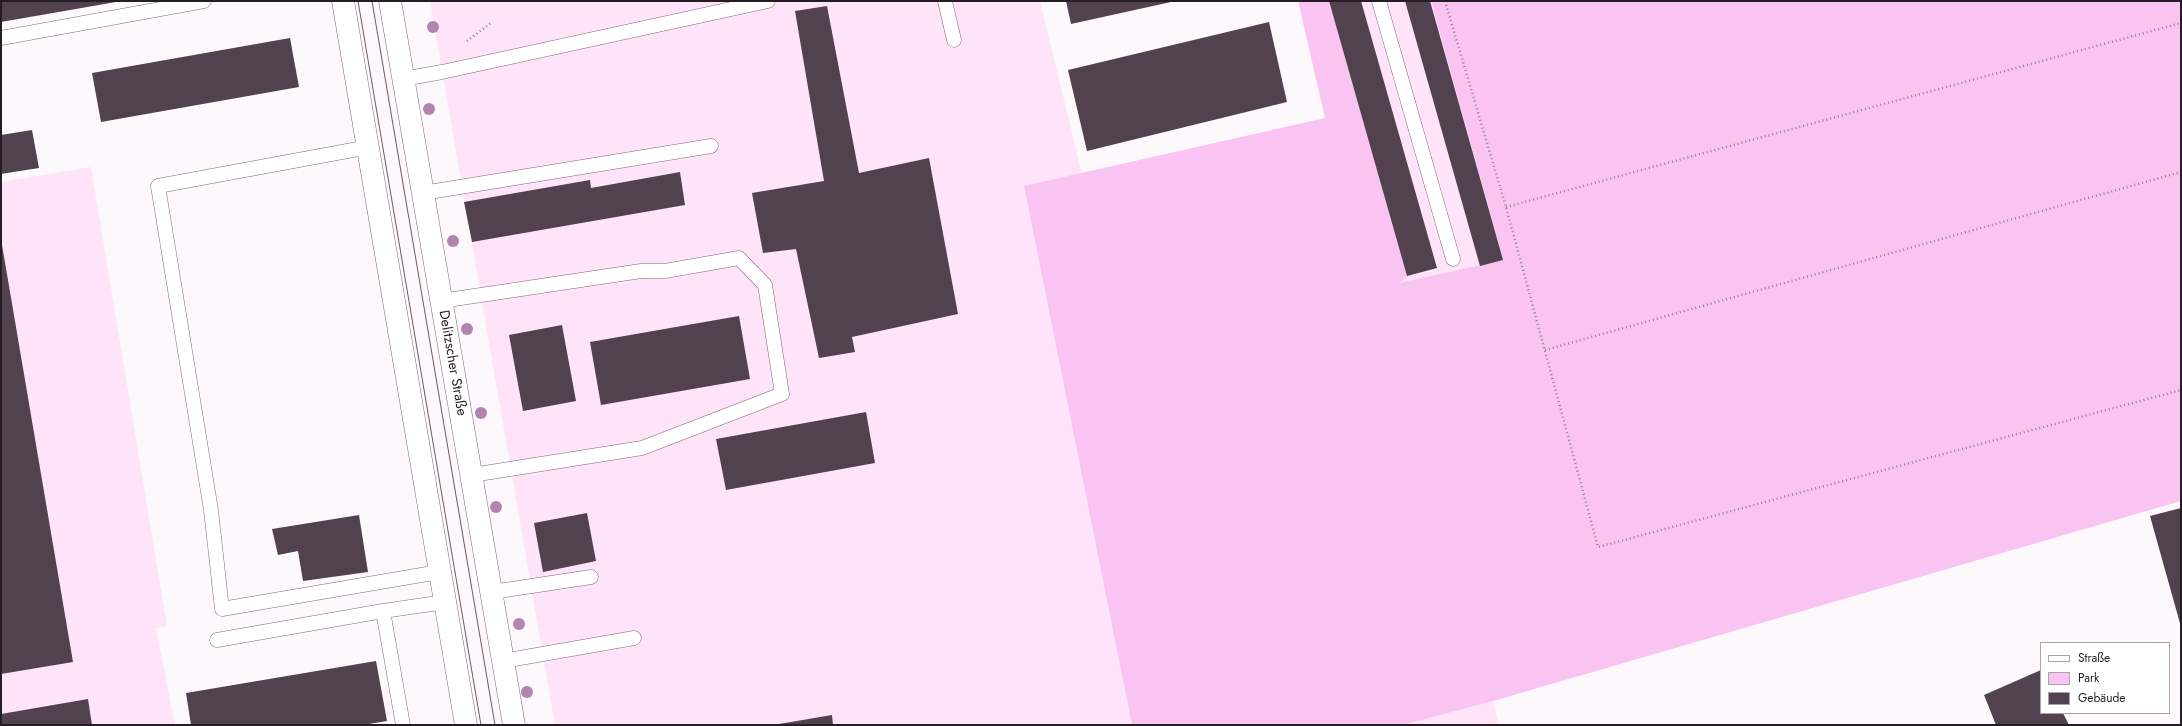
<!DOCTYPE html>
<html>
<head>
<meta charset="utf-8">
<style>
	body { margin:0 }
	#map { position:relative; width:2182px; height:726px; overflow:hidden; background:#fdf8fc; font-family:Jost,sans-serif }
	canvas { display:block }
	.frame { position:absolute; inset:0; border:2px solid #241d23; pointer-events:none }
	.legend { position:absolute; left:2040px; top:642px; width:130px; height:72px; box-sizing:border-box; background:#fff; border:1px solid #a7a5a7; margin:0; padding:5px 7px; list-style:none; font-size:12px; color:#241d23 }
	.legend li { display:flex; align-items:center; gap:8px; height:20px }
	.legend b { width:20px; border:1px solid #a7a5a7 }
</style>
</head>
<body>
<div id="map">
<canvas width="2182" height="726"></canvas>
<div class="frame"></div>
<ul class="legend">
<li><b style="height:5px;background:#fff"></b>Straße</li>
<li><b style="height:11px;background:#fac4f2"></b>Park</li>
<li><b style="height:11px;background:#52424f"></b>Gebäude</li>
</ul>
</div>
<script>
const context = document.querySelector('canvas').getContext('2d');
context.lineJoin = 'round';
function fillPath(path, color) { context.fillStyle = color; context.fill(path, 'evenodd'); }
function trace(path, color, width, dash) { context.strokeStyle = color; context.lineWidth = width; context.lineCap = dash ? 'butt' : 'round'; context.setLineDash(dash || []); context.stroke(path); }
function label(font, color, halo, rows, align = 'center') {
  context.font = font + ' Jost,sans-serif'; context.lineWidth = 4; context.setLineDash([]); context.textBaseline = 'middle'; context.strokeStyle = halo; context.fillStyle = color; for (const [text, x, y, turn = 0] of rows) {
    context.save(); context.translate(x, y); context.rotate((+turn || 0) * Math.PI / 180); context.textAlign = isNaN(turn) ? turn : align; if (halo) context.strokeText(text, 0, 0); context.fillText(text, 0, 0); context.restore();
  }
}
fillPath(new Path2D(`
	M430,1H1040L1082,174L1024,187L1132,725H555Z
	M1329,1H1431L1503,260L1398,284Z
	M91,167L167,626L156,628L175,725H1V182Z
	M1493,701L1499,725H1403Z`), '#fee3f9');
fillPath(new Path2D(`
	M1298,1H1329L1407,276L1399,283L1503,260L1431,1H2181V501L1493,701L1403,725H1132L1024,186L1325,118Z`), '#fac4f2');
fillPath(new Path2D(`
	M1,1H116V2L1,22Z
	M1066,1H1171V2L1071,24Z
	M1329,1H1361L1437,268L1407,276Z
	M1405,1H1430L1503,260L1480,266Z
	M827,6L859,173L929,158L958,314L852,337L855,352L819,358L796,249L763,253L752,193L824,181L795,11Z
	M1269,22L1287,102L1087,151L1068,70Z
	M290,38L299,87L101,122L92,73Z
	M32,130L39,168L1,174V135Z
	M680,172L685,205L472,242L464,202L590,180L591,188Z
	M1,239L73,662L1,674Z
	M739,316L750,379L601,405L590,342Z
	M562,325L576,401L523,411L509,335Z
	M866,412L875,463L726,490L716,439Z
	M2181,508V627L2150,516Z
	M587,513L596,561L543,572L534,523Z
	M359,515L368,572L303,581L298,551L278,555L272,529Z
	M376,661L387,721L363,725H191L186,693Z
	M2041,670V713H2063L2069,725H1996L1984,695Z
	M88,699L92,725H1V714Z
	M832,715L833,725H779V724Z`), '#52424f');
const service = new Path2D(`
	M945,1L954,40
	M1379,1L1453,259
	M1,38L204,1
	M403,79L442,72L768,1
	M369,147L158,186L211,510L222,609L439,572
	M423,193L711,146
	M441,301L641,271H665L739,258L765,285L782,394L642,448L472,475
	M492,592L591,577
	M217,640L383,611
	M503,661L634,638
	M403,725L383,611L445,602`);
const secondary = new Path2D(`
	M343,1L466,725
	M390,1L514,725`);
trace(service, '#7b6a78', 15);
trace(secondary, '#7b6a78', 23);
trace(new Path2D(`
	M1445,1L1506,207L1598,547L2181,390
	M467,41L492,22
	M1506,207L2181,23
	M1545,350L2181,172`), '#8a8489', 2.5, [1, 3]);
trace(service, '#fff', 14);
trace(secondary, '#fff', 22);
trace(new Path2D(`
	M358,1L481,725
	M372,1L495,725`), '#645d63', 1);
context.fillStyle = '#b484b0';
for (const [x, y] of [
	[433,27],
	[429,109],
	[453,241],
	[467,329],
	[481,413],
	[496,507],
	[519,624],
	[527,692]
]) { context.beginPath(); context.arc(x, y, 6, 0, 2 * Math.PI); context.fill(); }
label('14px', '#241d23', '#fff', [
	["Delitzscher Straße",452,363,80]
]);
</script>
</body>
</html>
